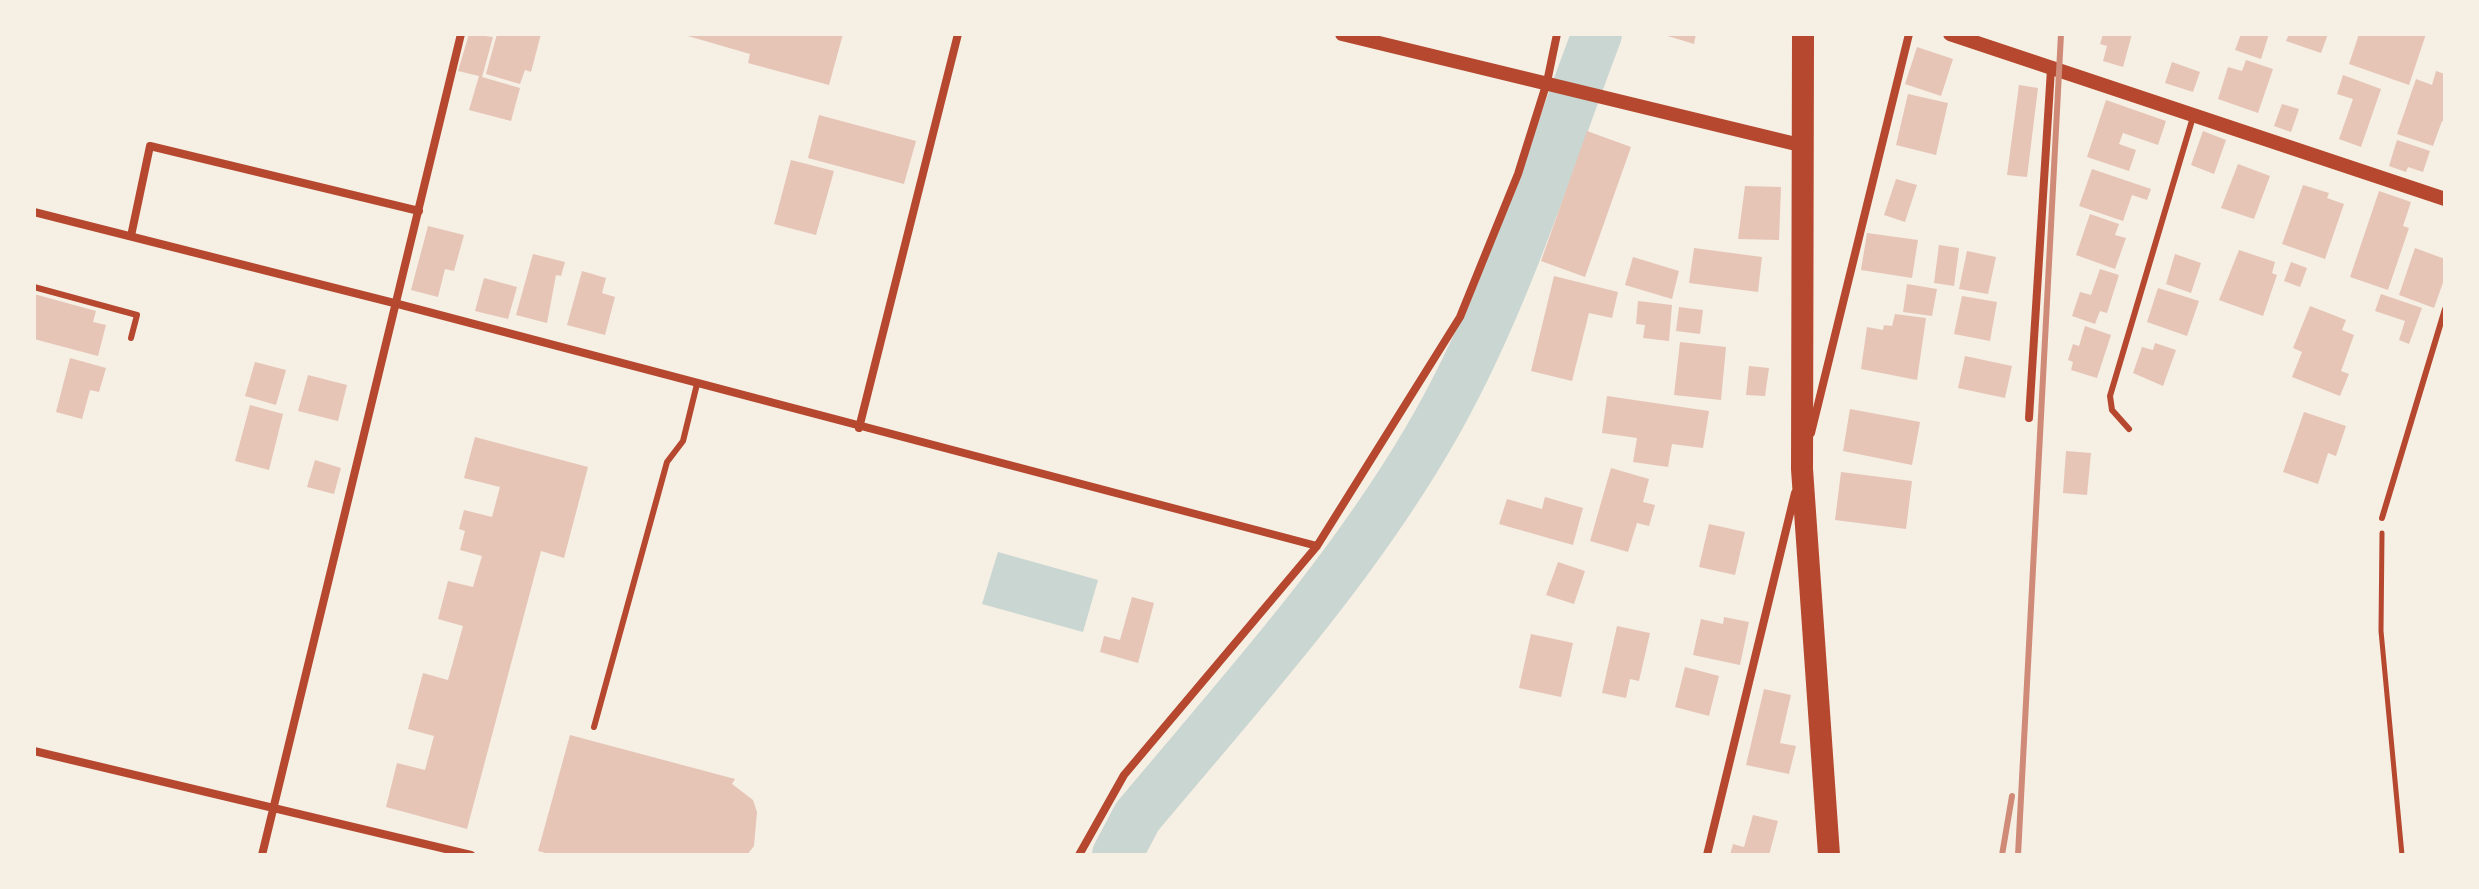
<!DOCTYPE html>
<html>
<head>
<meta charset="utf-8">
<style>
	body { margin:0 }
	#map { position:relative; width:2479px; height:889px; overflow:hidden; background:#f6efe4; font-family:Barlow,sans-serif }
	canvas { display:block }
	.frame { position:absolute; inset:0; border:36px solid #f6efe4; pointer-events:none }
</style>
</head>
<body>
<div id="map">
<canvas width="2479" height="889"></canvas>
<div class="frame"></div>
</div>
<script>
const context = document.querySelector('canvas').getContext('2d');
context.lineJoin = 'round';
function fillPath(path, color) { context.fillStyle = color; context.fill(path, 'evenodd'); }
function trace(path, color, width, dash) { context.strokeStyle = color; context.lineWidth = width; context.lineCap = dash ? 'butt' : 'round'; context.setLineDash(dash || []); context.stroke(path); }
fillPath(new Path2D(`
	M998,552L1098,580L1083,632L982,604Z`), '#c9d6d2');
trace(new Path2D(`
	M1117,855L1137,817C1238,696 1345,579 1426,442C1501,316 1545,171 1597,34`), '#c9d6d2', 50);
fillPath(new Path2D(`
	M469,34L493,37L482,77L520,88L511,121L469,110L479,76L458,71Z
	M497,34H541L531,72L525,70L520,84L486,74Z
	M681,34H843L829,85L748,63L750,54Z
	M1661,34H1696L1694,44Z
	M2103,34H2132L2123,67L2103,61L2107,46L2100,44Z
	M2241,34H2269L2261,59L2235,50Z
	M2289,34H2328L2321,53L2286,41Z
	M2359,34H2426L2409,85L2349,64Z
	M1917,47L1953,59L1941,96L1905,84Z
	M2246,60L2273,69L2258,113L2218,99L2228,67L2242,71Z
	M2172,62L2200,72L2193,92L2165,83Z
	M2436,71L2445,74V122L2442,121L2433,146L2397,134L2416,79L2432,85Z
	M2343,75L2381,89L2361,147L2339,139L2353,99L2337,94Z
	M2019,85L2038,88L2027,177L2007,175Z
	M1908,94L1948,103L1936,155L1896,145Z
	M2106,100L2166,121L2158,145L2123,133L2119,144L2136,150L2129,171L2087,157Z
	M2282,104L2299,109L2291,132L2274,126Z
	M819,115L916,141L904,184L808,158Z
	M1587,131L1631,147L1585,277L1541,261Z
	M2203,131L2226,140L2214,174L2191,165Z
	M2397,140L2430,151L2423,172L2408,167L2406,172L2389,166Z
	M791,160L834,171L816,235L774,224Z
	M2238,164L2270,176L2254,219L2221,208Z
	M2092,169L2151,189L2147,200L2132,195L2123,221L2079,206Z
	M1896,179L1917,185L1905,222L1884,215Z
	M2303,185L2329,193L2327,198L2344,204L2325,259L2282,244Z
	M1745,186L1781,187L1779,240L1738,239Z
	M2379,191L2411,202L2403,226L2409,228L2388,290L2350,277Z
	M2090,214L2119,224L2115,235L2126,238L2115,269L2076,255Z
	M428,226L464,235L454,271L445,269L438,297L411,290Z
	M1867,233L1918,240L1912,278L1861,270Z
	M1939,245L1959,248L1954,286L1934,283Z
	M1694,248L1762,257L1758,292L1689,283Z
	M2415,248L2445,259V277L2434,308L2399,295Z
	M2239,250L2275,262L2272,273L2277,275L2263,316L2219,300Z
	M1967,251L1996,257L1988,294L1959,289Z
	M533,254L565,262L561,276L556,275L547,323L516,315Z
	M2175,254L2201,263L2191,293L2166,284Z
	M1633,257L1679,271L1672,299L1625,285Z
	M2291,262L2307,268L2300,287L2284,281Z
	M2100,269L2119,275L2107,313L2100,311L2095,324L2072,316L2080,292L2091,295Z
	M582,271L606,278L602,293L615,297L605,335L567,325Z
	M1554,276L1618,292L1612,318L1589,313L1572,381L1531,371Z
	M484,278L517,287L508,319L475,311Z
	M1907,284L1937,289L1932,316L1903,312Z
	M2158,288L2199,301L2187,336L2147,322Z
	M34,294L96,311L93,322L106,325L98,356L34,339Z
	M2381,294L2422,308L2409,344L2399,340L2405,321L2375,311Z
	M1962,296L1997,302L1990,341L1954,334Z
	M1638,301L1672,305L1669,341L1643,338L1645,325L1636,324Z
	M2310,306L2346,320L2342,330L2354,335L2341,371L2349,374L2340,396L2292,377L2302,352L2293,348Z
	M1679,307L1703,310L1700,334L1676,331Z
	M1895,314L1926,318L1917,380L1861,369L1867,327L1883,330L1884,325L1892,326Z
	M2085,326L2111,335L2097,378L2071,370L2073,362L2068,360L2073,344L2079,346Z
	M1680,342L1726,347L1721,400L1674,395Z
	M2155,343L2176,350L2163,386L2133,373L2142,347L2153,350Z
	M1965,356L2012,366L2005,398L1958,388Z
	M70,358L106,368L99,392L90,390L82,419L56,412Z
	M255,362L286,370L276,405L245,396Z
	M1749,366L1769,368L1765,396L1746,395Z
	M308,375L347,385L338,421L298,411Z
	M1607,396L1709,411L1703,448L1672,444L1668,467L1633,462L1637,438L1602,433Z
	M250,405L283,414L269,470L235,461Z
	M1850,409L1920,422L1912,465L1843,451Z
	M2304,412L2346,426L2336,456L2328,453L2318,484L2283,472Z
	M475,437L588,467L564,558L541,551L467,829L386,807L397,763L425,770L434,736L408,729L423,673L448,680L463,626L438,619L448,581L473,587L482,556L460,550L465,531L459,529L464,510L492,517L500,487L464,478Z
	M2066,451L2091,453L2087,495L2063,493Z
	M315,460L341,468L334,494L307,487Z
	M1611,468L1649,479L1643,502L1655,505L1649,526L1637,523L1628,552L1590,541Z
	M1841,472L1912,481L1906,529L1835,520Z
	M1545,497L1583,508L1573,545L1499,524L1507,499L1542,509Z
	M1709,524L1745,532L1735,575L1699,567Z
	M1558,562L1585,571L1574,604L1546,595Z
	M1132,597L1154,603L1138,663L1100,652L1104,636L1120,640Z
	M1724,617L1749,622L1740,665L1693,655L1701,619L1723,624Z
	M1617,626L1650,633L1639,681L1630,679L1626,698L1602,693Z
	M1531,634L1573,643L1561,697L1519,688Z
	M1685,667L1719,676L1709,716L1675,707Z
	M1764,689L1791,695L1780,743L1796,746L1789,774L1746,765Z
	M570,735L735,779L732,784L753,800L757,812L754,846L747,855H553L538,851Z
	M1753,815L1778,821L1769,855H1730L1733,844L1744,847Z`), '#e6c5b7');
trace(new Path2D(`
	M2382,533L2381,631L2402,855`), '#b5482f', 5);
trace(new Path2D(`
	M34,287L137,315L131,338
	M2129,429L2112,410L2110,396L2193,117
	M2382,518L2445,309
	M594,727L667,462L683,441L697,384`), '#b5482f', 6);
trace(new Path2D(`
	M34,212L398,304L1317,546
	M131,236L150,146L419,211
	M2029,418L2051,69
	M859,428L958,34
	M1811,433L1909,34
	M34,751L471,855
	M262,855L461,34
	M1079,855L1124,775L1317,546L1460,317L1518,174L1547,82L1557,34
	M1707,855L1795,493`), '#b5482f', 8);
trace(new Path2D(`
	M1342,34L1800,145
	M1950,34L2445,199`), '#b5482f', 14);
trace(new Path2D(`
	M1803,34L1802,469L1829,855`), '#b5482f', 22);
trace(new Path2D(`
	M2002,855L2012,796
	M2018,855L2061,34`), '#cf8b77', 6);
</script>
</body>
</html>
